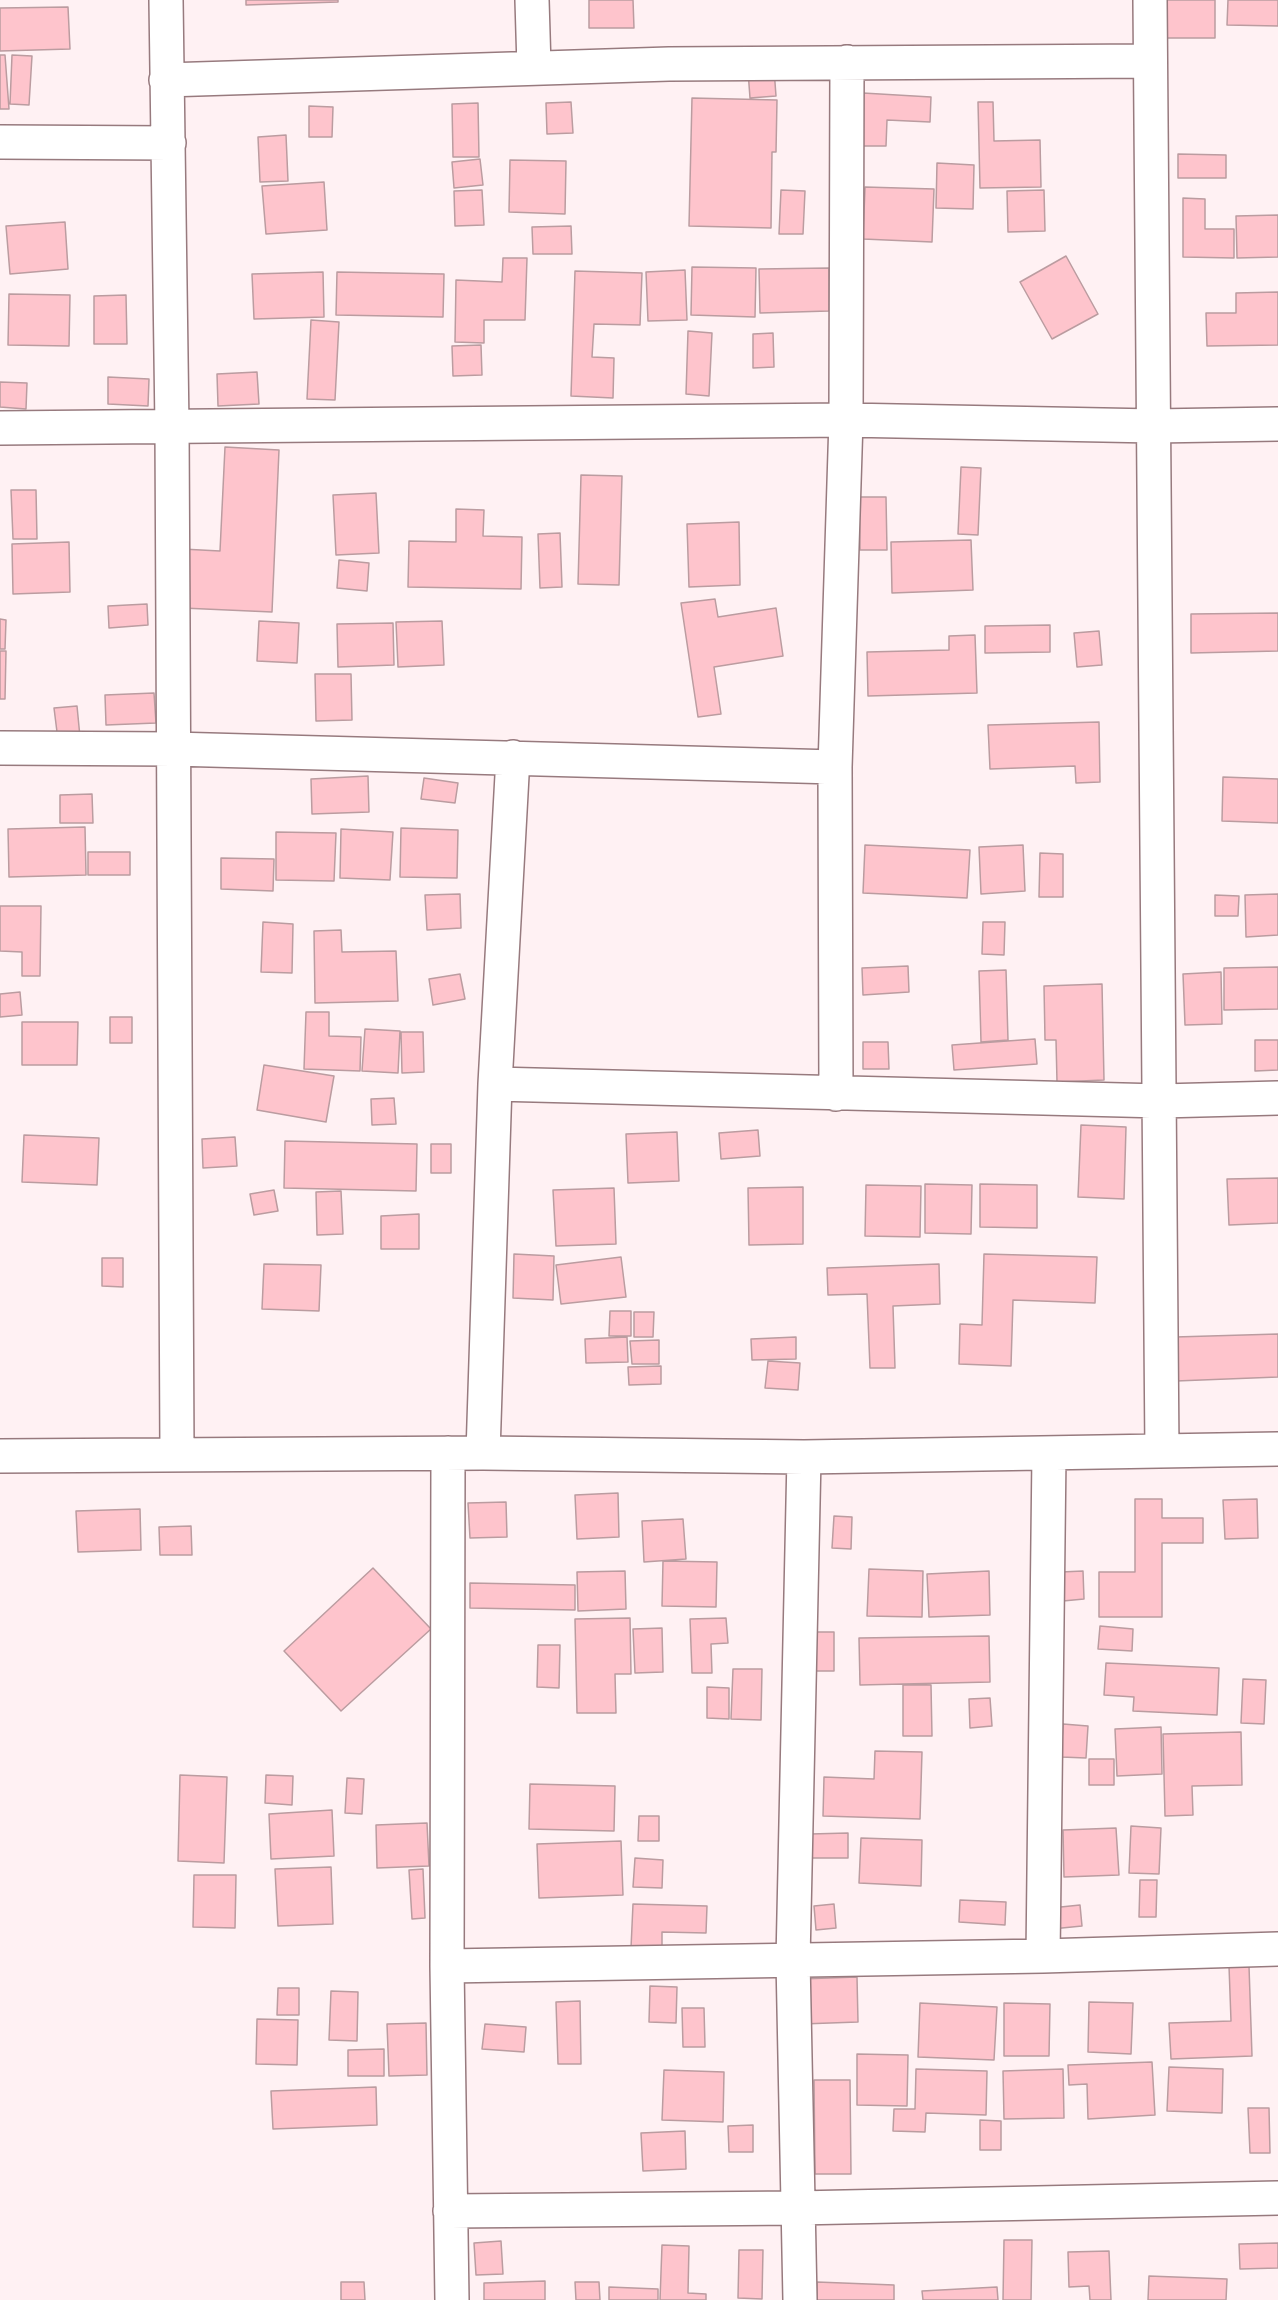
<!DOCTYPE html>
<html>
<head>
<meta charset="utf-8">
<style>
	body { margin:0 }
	canvas { display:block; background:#fff1f3 }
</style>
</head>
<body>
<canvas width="1278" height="2300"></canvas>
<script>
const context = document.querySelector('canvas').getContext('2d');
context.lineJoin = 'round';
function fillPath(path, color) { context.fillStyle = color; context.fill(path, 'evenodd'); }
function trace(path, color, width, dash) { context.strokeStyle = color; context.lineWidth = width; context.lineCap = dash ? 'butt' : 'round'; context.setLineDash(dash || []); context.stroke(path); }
const building = new Path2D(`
	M246,0H338V2L246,5Z
	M589,0H633L634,28H589Z
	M1166,0H1215V38H1166Z
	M1228,0H1278V26L1227,25Z
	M68,7L70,49L0,51V8Z
	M0,55H5L9,109H0Z
	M12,55L32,56L29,105L10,104Z
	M774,69L776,96L750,98L748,71Z
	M863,93L931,97L930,122L887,120L886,146H861Z
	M692,98L777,100L776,152H772L771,228L689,226Z
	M571,102L573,133L547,134L546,103Z
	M978,102H993L994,141L1040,140L1041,187L980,188Z
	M478,103L479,157H453L452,104Z
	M309,106L333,107L332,137H309Z
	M286,135L288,181L260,182L258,137Z
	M1178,154L1226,155V178H1178Z
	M480,159L483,185L454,188L452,162Z
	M510,160L566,161L565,214L509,212Z
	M937,163L974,165L973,209L936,208Z
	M324,182L327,230L266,234L262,186Z
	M865,187L934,189L932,242L863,239Z
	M482,190L484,225L455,226L454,191Z
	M781,190L805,191L803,234H779Z
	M1044,190L1045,231L1008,232L1007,191Z
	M1183,198L1205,199V229H1234V258L1183,257Z
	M1278,215V257L1237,258L1236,216Z
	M65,222L68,269L10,274L6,226Z
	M571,226L572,254H533L532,227Z
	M1066,256L1098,314L1052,339L1020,282Z
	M503,258H527L525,320H484V343L455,342L456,280L502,282Z
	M692,267L756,268L755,317L691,315Z
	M829,268V311L760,313L759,269Z
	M685,270L687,320L648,321L646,272Z
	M575,271L642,273L640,325L594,324L592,357L614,358L613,398L571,396Z
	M323,272L324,317L254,319L252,274Z
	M337,272L444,274L443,317L336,315Z
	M1278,292V345L1207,346L1206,313H1236V293Z
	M9,294L70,295L69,346L8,345Z
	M126,295L127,344H94V296Z
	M311,320L339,322L335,400L307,399Z
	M688,331L712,333L709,396L686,394Z
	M773,333L774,367L753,368V334Z
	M481,345L482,375L453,376L452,346Z
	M257,372L259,404L218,406L217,374Z
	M108,377L149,379L148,406L108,404Z
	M0,382L27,383L26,409L0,407Z
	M225,447L279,450L272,612L160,607L163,548L220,551Z
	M961,467L981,468L978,535L958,534Z
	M581,475L622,476L619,585L578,584Z
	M11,490H36L37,539H13Z
	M376,493L379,553L336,555L333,495Z
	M859,497H886L887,550H860Z
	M456,509L484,510L483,536L522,537L521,589L408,587L409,541L456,542Z
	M739,522L740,585L689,587L687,524Z
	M560,533L562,587L540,588L538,534Z
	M971,540L973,590L892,593L891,542Z
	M69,542L70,592L13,594L12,544Z
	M339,560L369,563L367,591L337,588Z
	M715,599L718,617L776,608L783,656L714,667L721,714L698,717L681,603Z
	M147,604L148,625L109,628L108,606Z
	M1278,613V651L1191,653V614Z
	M0,619L6,620L5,649H0Z
	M259,621L299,623L297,663L257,661Z
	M442,621L444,665L398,667L396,622Z
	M393,623L394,665L338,667L337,624Z
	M1050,625V652L985,653V626Z
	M1099,631L1102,665L1077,667L1074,633Z
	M975,635L977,693L868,696L867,652L949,650V636Z
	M0,651H6L5,699H0Z
	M315,674H351L352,720L316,721Z
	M154,693L156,723L106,725L105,695Z
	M77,706L80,737L58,740L54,708Z
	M1099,722L1100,782L1076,783L1075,766L990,769L988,725Z
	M368,776L369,812L312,814L311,779Z
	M1223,777L1278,779V823L1222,821Z
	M424,778L458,783L455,803L421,799Z
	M92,794L93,823H60V795Z
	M85,827L86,875L9,877L8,829Z
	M401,828L458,830L457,878L400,877Z
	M341,829L393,832L390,880L340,878Z
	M276,832L336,833L334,881L276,880Z
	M865,845L970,850L967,898L863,893Z
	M1023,845L1025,891L981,894L979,847Z
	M88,852H130V875H88Z
	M1040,853L1063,854V897H1039Z
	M221,858L274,859L273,891L221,889Z
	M460,894L461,928L427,930L425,895Z
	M1278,894V935L1246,937L1245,895Z
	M1215,895L1239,896L1238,916H1215Z
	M0,906H41L40,976H22V952L0,951Z
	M263,922L293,924L292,973L261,972Z
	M983,922H1005L1004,955L982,954Z
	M341,930L342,952L396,951L398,1001L315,1003L314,931Z
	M908,966L909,992L863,995L862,968Z
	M1278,967V1009L1224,1010V968Z
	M1006,970L1008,1040L981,1042L979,971Z
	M1221,972L1222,1024L1185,1025L1183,974Z
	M460,974L465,999L433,1005L429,979Z
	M1102,984L1104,1080L1057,1082L1056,1040H1045L1044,986Z
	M20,992L22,1015L0,1017V994Z
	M306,1012H329V1036L361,1037L360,1071L304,1069Z
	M110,1017H132V1043H110Z
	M22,1022H78L77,1065H22Z
	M365,1029L400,1031L398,1073L362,1071Z
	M401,1032H423L424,1072L402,1073Z
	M1035,1039L1037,1064L954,1070L952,1045Z
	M1255,1040H1278V1070L1255,1071Z
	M863,1042H888L889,1069H863Z
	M264,1065L334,1076L326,1122L257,1110Z
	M394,1098L396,1124L372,1125L371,1099Z
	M1081,1125L1126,1127L1124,1199L1078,1197Z
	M758,1130L760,1156L721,1159L719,1133Z
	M677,1132L679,1181L628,1183L626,1134Z
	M24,1135L99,1138L97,1185L22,1182Z
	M235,1137L237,1166L203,1168L202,1139Z
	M285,1141L417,1144L416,1191L284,1188Z
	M431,1144H451V1173H431Z
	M1278,1178V1223L1229,1225L1227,1179Z
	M925,1184L972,1185L971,1234L925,1233Z
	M980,1184L1037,1185V1228L980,1227Z
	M866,1185L921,1186L920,1237L865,1236Z
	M803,1187V1244L749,1245L748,1188Z
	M614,1188L616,1244L556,1246L553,1190Z
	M274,1190L278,1211L254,1215L250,1194Z
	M341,1191L343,1234L317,1235L316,1192Z
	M419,1214V1249H381V1216Z
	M514,1254L554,1256L553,1300L513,1298Z
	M984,1254L1097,1257L1095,1303L1013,1300L1011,1366L959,1364L960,1324L982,1325Z
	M621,1257L626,1297L561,1304L556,1265Z
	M102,1258H123V1287L102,1286Z
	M264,1264L321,1265L319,1311L262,1309Z
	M939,1264L940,1304L893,1306L895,1368H870L867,1294L828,1295L827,1268Z
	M610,1311H631V1336H609Z
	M634,1312H654L653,1337H634Z
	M1278,1334V1377L1176,1381L1175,1337Z
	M627,1337L628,1362L586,1363L585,1339Z
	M796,1337V1359L752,1360L751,1339Z
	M659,1340V1364H632L630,1341Z
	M768,1361L800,1363L798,1390L765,1388Z
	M661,1366V1384L629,1385L628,1367Z
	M618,1493L619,1537L577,1539L575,1495Z
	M1135,1499H1162V1518H1203V1543H1162V1617H1099V1572H1135Z
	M1257,1499L1258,1538L1225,1539L1223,1500Z
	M506,1502L507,1537L470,1538L468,1503Z
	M140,1509L141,1550L78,1552L76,1511Z
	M834,1516L852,1517L851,1549L832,1548Z
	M683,1519L686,1559L644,1562L642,1521Z
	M191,1526L192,1555H160L159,1527Z
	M663,1561L717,1562L716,1607L662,1606Z
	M373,1568L431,1629L341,1711L284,1651Z
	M869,1569L923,1571L922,1617L867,1616Z
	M625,1571L626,1609L578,1611L577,1572Z
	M989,1571L990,1615L929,1617L927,1574Z
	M1083,1571L1084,1599L1063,1601L1061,1572Z
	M470,1583L575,1585V1610L470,1608Z
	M630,1618L631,1674H615L616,1713H577L575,1619Z
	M726,1618L728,1643L711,1644L712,1673H692L690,1619Z
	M1100,1626L1133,1629L1132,1651L1098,1649Z
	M662,1628L663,1672L635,1673L633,1629Z
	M810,1632H834V1671H810Z
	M989,1636L990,1682L860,1685L859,1638Z
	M538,1645H560L559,1688L537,1687Z
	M1106,1663L1219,1668L1217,1715L1133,1711L1134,1697L1104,1695Z
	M733,1669H762L761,1720L731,1719Z
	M1243,1679L1266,1680L1264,1724L1241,1723Z
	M903,1685H931L932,1736H903Z
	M707,1687L729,1688V1719L707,1718Z
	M990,1698L992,1726L970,1728L969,1699Z
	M1063,1724L1088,1726L1086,1758L1061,1757Z
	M1161,1727L1162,1774L1117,1776L1115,1729Z
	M1241,1732L1242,1785L1192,1786L1193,1815L1165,1816L1163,1734Z
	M875,1751L922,1752L920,1819L823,1816L824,1777L874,1779Z
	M1089,1759H1114V1785H1089Z
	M180,1775L227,1777L224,1863L178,1861Z
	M266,1775L293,1776L292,1805L265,1803Z
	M347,1778L364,1779L362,1814L345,1813Z
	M530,1784L615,1786L614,1831L529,1829Z
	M332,1810L334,1856L271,1859L269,1814Z
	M639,1816H659V1841H638Z
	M427,1823L429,1866L377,1868L376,1825Z
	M1131,1826L1161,1828L1159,1874L1129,1873Z
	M1116,1828L1119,1875L1064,1877L1063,1830Z
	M848,1833V1858H810V1834Z
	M861,1838L922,1840L921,1886L859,1883Z
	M621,1841L623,1895L539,1898L537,1844Z
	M635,1858L663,1860L662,1888L633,1887Z
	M331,1867L333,1924L278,1926L275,1869Z
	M423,1869L425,1918L412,1919L409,1870Z
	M194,1875H236L235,1928L193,1927Z
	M1140,1880H1157L1156,1917H1139Z
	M960,1900L1006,1902L1005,1925L959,1922Z
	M633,1904L707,1906L706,1933L662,1932V1949L631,1948Z
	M834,1904L836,1928L816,1930L814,1906Z
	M1080,1905L1082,1926L1052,1929L1051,1908Z
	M1229,1966H1249L1252,2056L1171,2059L1169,2023L1231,2021Z
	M857,1977L858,2022L802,2024L800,1979Z
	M650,1986L677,1987L676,2023L649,2022Z
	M278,1988H299V2015H277Z
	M331,1991L358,1992L357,2041L329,2040Z
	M580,2001L581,2064H558L556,2002Z
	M1089,2002L1133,2003L1131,2054L1088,2052Z
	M920,2003L997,2007L994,2060L918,2057Z
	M1004,2003L1050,2004L1049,2056H1004Z
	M682,2008H704L705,2047H683Z
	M257,2019L298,2020L297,2065L256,2064Z
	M426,2023L427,2075L389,2076L387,2024Z
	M485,2024L526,2027L524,2052L482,2049Z
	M384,2049V2076H348V2050Z
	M857,2054L908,2055L907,2106L857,2105Z
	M1152,2062L1155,2115L1088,2119L1087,2084L1069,2085L1068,2065Z
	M1169,2067L1223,2069L1222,2113L1167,2111Z
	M916,2069L987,2071L986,2115L926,2113L925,2132L893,2131L894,2109H915Z
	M1063,2069L1064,2118L1004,2119L1003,2071Z
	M664,2070L724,2072L723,2122L662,2120Z
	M814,2080H850L851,2174H815Z
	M376,2087L377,2125L273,2129L271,2091Z
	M1248,2108H1269L1270,2153H1250Z
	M980,2120L1001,2121V2150H980Z
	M753,2125V2152H729L728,2126Z
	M685,2131L686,2169L643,2171L641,2133Z
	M1004,2240H1032L1031,2300H1003Z
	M501,2241L503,2274L476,2275L474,2243Z
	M1278,2243V2268L1240,2269L1239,2244Z
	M662,2245L689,2246L688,2293L706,2294V2300H660Z
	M739,2250H763L762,2299L738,2298Z
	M1109,2251L1111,2300H1090L1089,2286L1069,2287L1068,2252Z
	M1149,2276L1227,2279L1226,2300H1148Z
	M545,2281V2300H484V2283Z
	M341,2282H364L365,2300H341Z
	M575,2282H599L600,2300H576Z
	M817,2282L894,2285V2300H817Z
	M609,2287L658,2289V2300H609Z
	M997,2287L998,2300H923L922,2291Z`);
fillPath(building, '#fec4cc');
trace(building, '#bb9ca0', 1.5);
const minor = new Path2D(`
	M166,0L172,427L177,1453
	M532,0L534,67
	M1150,0L1162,1451
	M166,80L669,64L1150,61
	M0,142L169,143
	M0,428L846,420L1154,426L1278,424
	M0,748L173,749L835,767
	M495,1084L1161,1101L1278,1098
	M836,1094L835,767L846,420L847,62
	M448,1453L447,1966L452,2300
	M483,1453L495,1084L513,757
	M0,1456L483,1453L804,1457L1278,1449
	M1043,1956L1049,1454
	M447,1966L1043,1956L1278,1949
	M450,2211L797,2208L1278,2198
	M800,2300L793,1960L804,1457`);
trace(minor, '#977a7e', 36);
trace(minor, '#fff', 33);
</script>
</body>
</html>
